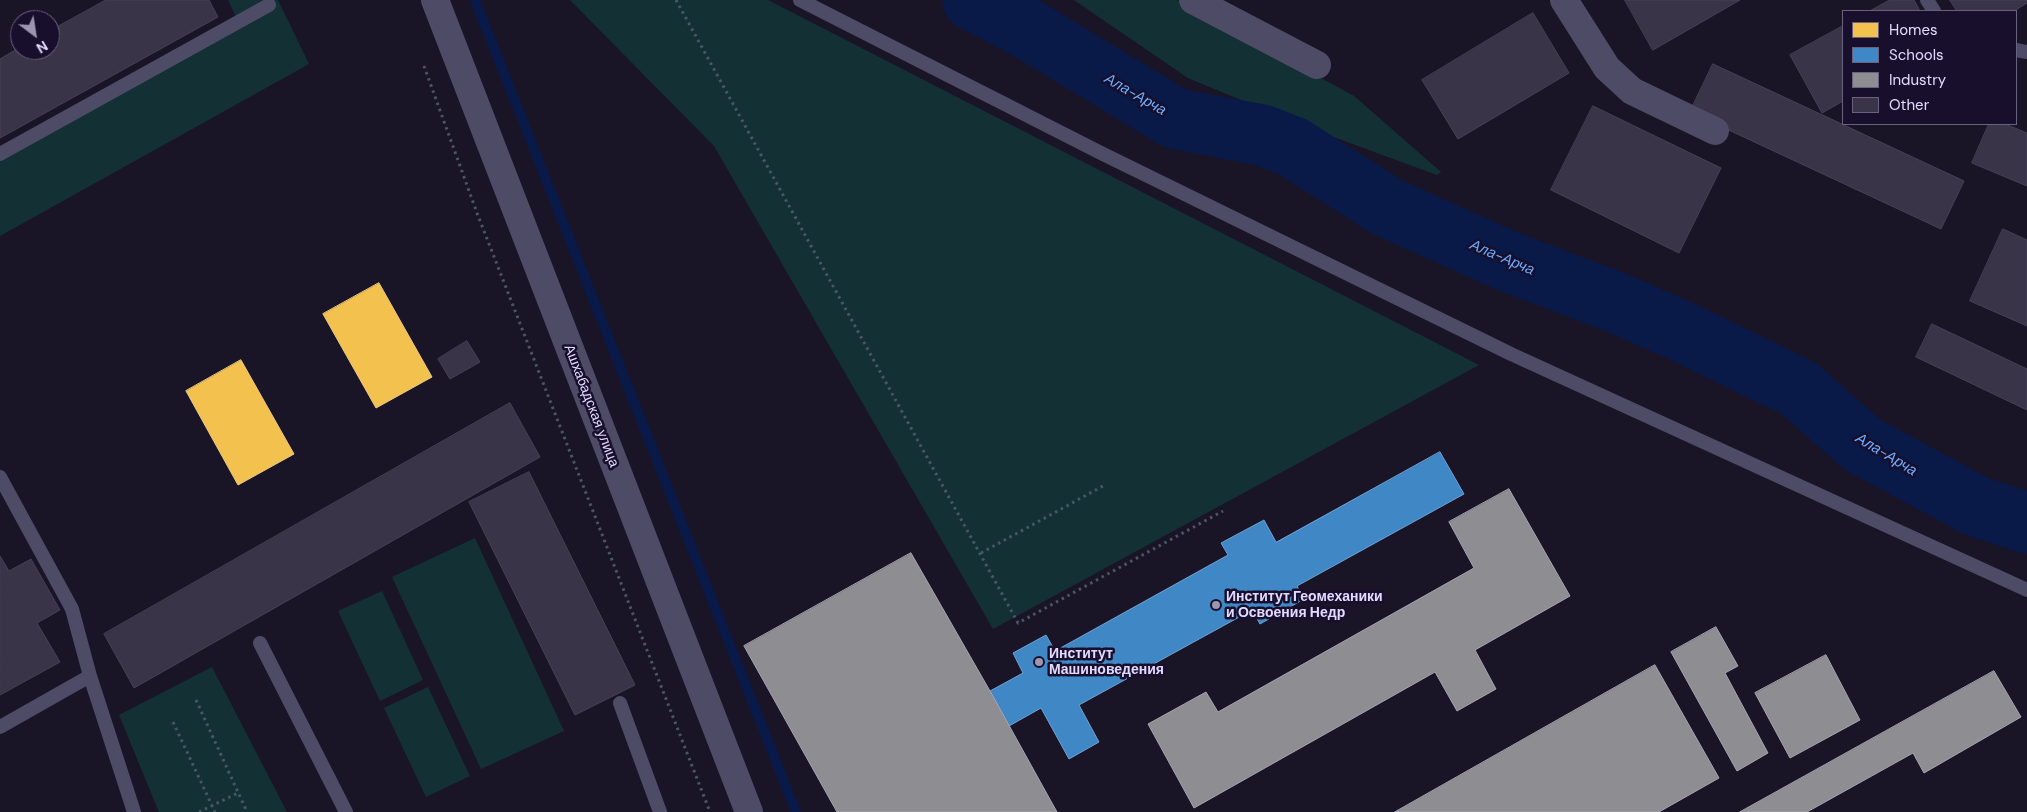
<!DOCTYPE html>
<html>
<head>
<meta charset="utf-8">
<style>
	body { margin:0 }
	#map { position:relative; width:2027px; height:812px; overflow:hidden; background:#1a1526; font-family:"DM Sans",sans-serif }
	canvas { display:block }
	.legend { position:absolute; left:1842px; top:10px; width:175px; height:115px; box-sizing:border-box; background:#170f2c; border:1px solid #686180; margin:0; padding:6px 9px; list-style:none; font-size:15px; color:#e2dbff }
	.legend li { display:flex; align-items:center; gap:10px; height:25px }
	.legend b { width:25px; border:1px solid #686180 }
	.north { position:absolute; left:10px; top:10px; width:50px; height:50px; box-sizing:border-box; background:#170f2c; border:1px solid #686180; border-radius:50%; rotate:149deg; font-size:14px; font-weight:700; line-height:20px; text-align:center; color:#e2dbff }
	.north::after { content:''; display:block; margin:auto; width:18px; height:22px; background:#9c96b3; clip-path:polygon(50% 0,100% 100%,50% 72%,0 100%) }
</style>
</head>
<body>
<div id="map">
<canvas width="2027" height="812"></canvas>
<ul class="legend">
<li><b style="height:14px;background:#f2c14e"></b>Homes</li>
<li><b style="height:14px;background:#3f88c5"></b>Schools</li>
<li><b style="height:14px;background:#8d8d92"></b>Industry</li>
<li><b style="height:14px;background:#393447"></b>Other</li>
</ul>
<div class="north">N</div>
</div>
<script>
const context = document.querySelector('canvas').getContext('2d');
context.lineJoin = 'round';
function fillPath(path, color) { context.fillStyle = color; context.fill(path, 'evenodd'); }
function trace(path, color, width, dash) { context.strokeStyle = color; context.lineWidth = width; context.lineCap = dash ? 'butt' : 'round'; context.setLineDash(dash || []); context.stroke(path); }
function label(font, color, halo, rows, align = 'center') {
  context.font = font + ' "DM Sans",sans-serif'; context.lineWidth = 5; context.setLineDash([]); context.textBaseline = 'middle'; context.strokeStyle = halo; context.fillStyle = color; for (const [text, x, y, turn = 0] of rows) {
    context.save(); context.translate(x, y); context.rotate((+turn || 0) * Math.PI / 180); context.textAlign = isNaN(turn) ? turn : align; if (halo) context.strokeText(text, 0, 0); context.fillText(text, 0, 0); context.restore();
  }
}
fillPath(new Path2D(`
	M228,0H278L309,64L0,236V155L238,21Z
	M570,0H768L1479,365L993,629L714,146Z
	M1074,0H1177L1354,96L1441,172L1437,175L1301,125L1188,78Z
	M475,538L564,731L481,769L392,577Z
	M382,591L423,680L380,701L338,611Z
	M212,667L287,812H159L119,715Z
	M428,687L470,776L426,797L384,708Z`), '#133135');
const homes = new Path2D(`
	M379,283L432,377L376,408L323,314Z
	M241,360L294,454L238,485L186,391Z`);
fillPath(homes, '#f2c14e');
trace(homes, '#edc983', 1);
const schools = new Path2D(`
	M1440,452L1464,494L1297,586L1304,599L1260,624L1252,610L1079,705L1099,742L1069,759L1041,708L1009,726L990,691L1023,673L1013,653L1046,635L1055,651L1228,555L1221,543L1264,520L1276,542Z`);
fillPath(schools, '#3f88c5');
trace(schools, '#70a1d6', 1);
const industry = new Path2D(`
	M1509,489L1570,596L1475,650L1496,689L1457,711L1435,672L1194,808L1148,724L1206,692L1218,712L1474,568L1449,522Z
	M911,553L990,691L1057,812H837L744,646Z
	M1716,627L1738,666L1725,673L1768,753L1737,771L1671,652Z
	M1826,655L1860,720L1790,758L1755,693Z
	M1655,665L1719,778L1659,812H1395Z
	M1994,671L2021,717L1924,773L1913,753L1807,812H1740Z`);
fillPath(industry, '#8d8d92');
trace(industry, '#a6a4b3', 1);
trace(new Path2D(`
	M475,0L796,812`), '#091a49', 10);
trace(new Path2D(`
	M973,0L1026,28L1176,119L1262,135L1293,147L1387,207L1507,261L1617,303L1681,331L1798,388L1863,445L1976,506L2027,523`), '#091a49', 61);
const building = new Path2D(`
	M106,0H209L218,17L0,138V59L20,47V50H50V31Z
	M1625,0H1740L1653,50Z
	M1890,0H1914L1920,11H1870Z
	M1950,0H2027V3L2014,11H1957Z
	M1533,13L1569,73L1458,139L1422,80Z
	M1843,26V101L1822,113L1790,55Z
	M1713,64L1964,181L1941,229L1690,112Z
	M1593,106L1721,168L1679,253L1551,190Z
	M1989,124H2005L2027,133V186L1972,163Z
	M2003,229L2027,240V326L1970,301Z
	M1932,324L2027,369V410L1916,357Z
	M467,341L480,362L450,379L438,359Z
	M510,403L540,457L134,688L104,634Z
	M529,472L635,685L575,715L469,502Z
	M0,556L9,571L31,559L60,610L37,623L60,662L0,695Z`);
fillPath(building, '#393447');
trace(building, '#474059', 1);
trace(new Path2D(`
	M676,0L1018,623L1223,511
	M424,66L477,213L710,812
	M981,553L1103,486
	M196,700L247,812
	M173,722L215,812
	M199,812L238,793`), '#495667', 3, [2.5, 4]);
trace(new Path2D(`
	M800,0L1101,153L1511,354L2027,590
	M1927,0L1934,11
	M2016,50L2027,52
	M0,154L269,5
	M0,477L72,609L90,676L134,812
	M260,643L346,812
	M620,703L660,812
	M0,727L90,676`), '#4e4b67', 14);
trace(new Path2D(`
	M435,0L749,812
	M1193,0L1317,65
	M1564,0L1607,68L1632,91L1715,131`), '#4e4b67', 28);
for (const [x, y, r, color] of [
	[1216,605,5,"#9c96b3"],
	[1039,662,5,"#9c96b3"]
]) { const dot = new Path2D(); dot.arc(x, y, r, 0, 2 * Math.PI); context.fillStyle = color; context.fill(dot); trace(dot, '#170f2c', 2); }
label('14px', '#e2dbff', '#170f2c', [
	["Ашхабадская улица",591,406,69]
]);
label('bold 14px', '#e2dbff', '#170f2c', [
	["Институт Геомеханики",1226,597],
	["и Освоения Недр",1226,613],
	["Институт",1049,654],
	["Машиноведения",1049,670]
], 'left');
label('italic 15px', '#69adff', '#170f2c', [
	["Ала-Арча",1135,95,30],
	["Ала-Арча",1502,258,23],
	["Ала-Арча",1886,455,31]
]);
</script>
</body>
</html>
